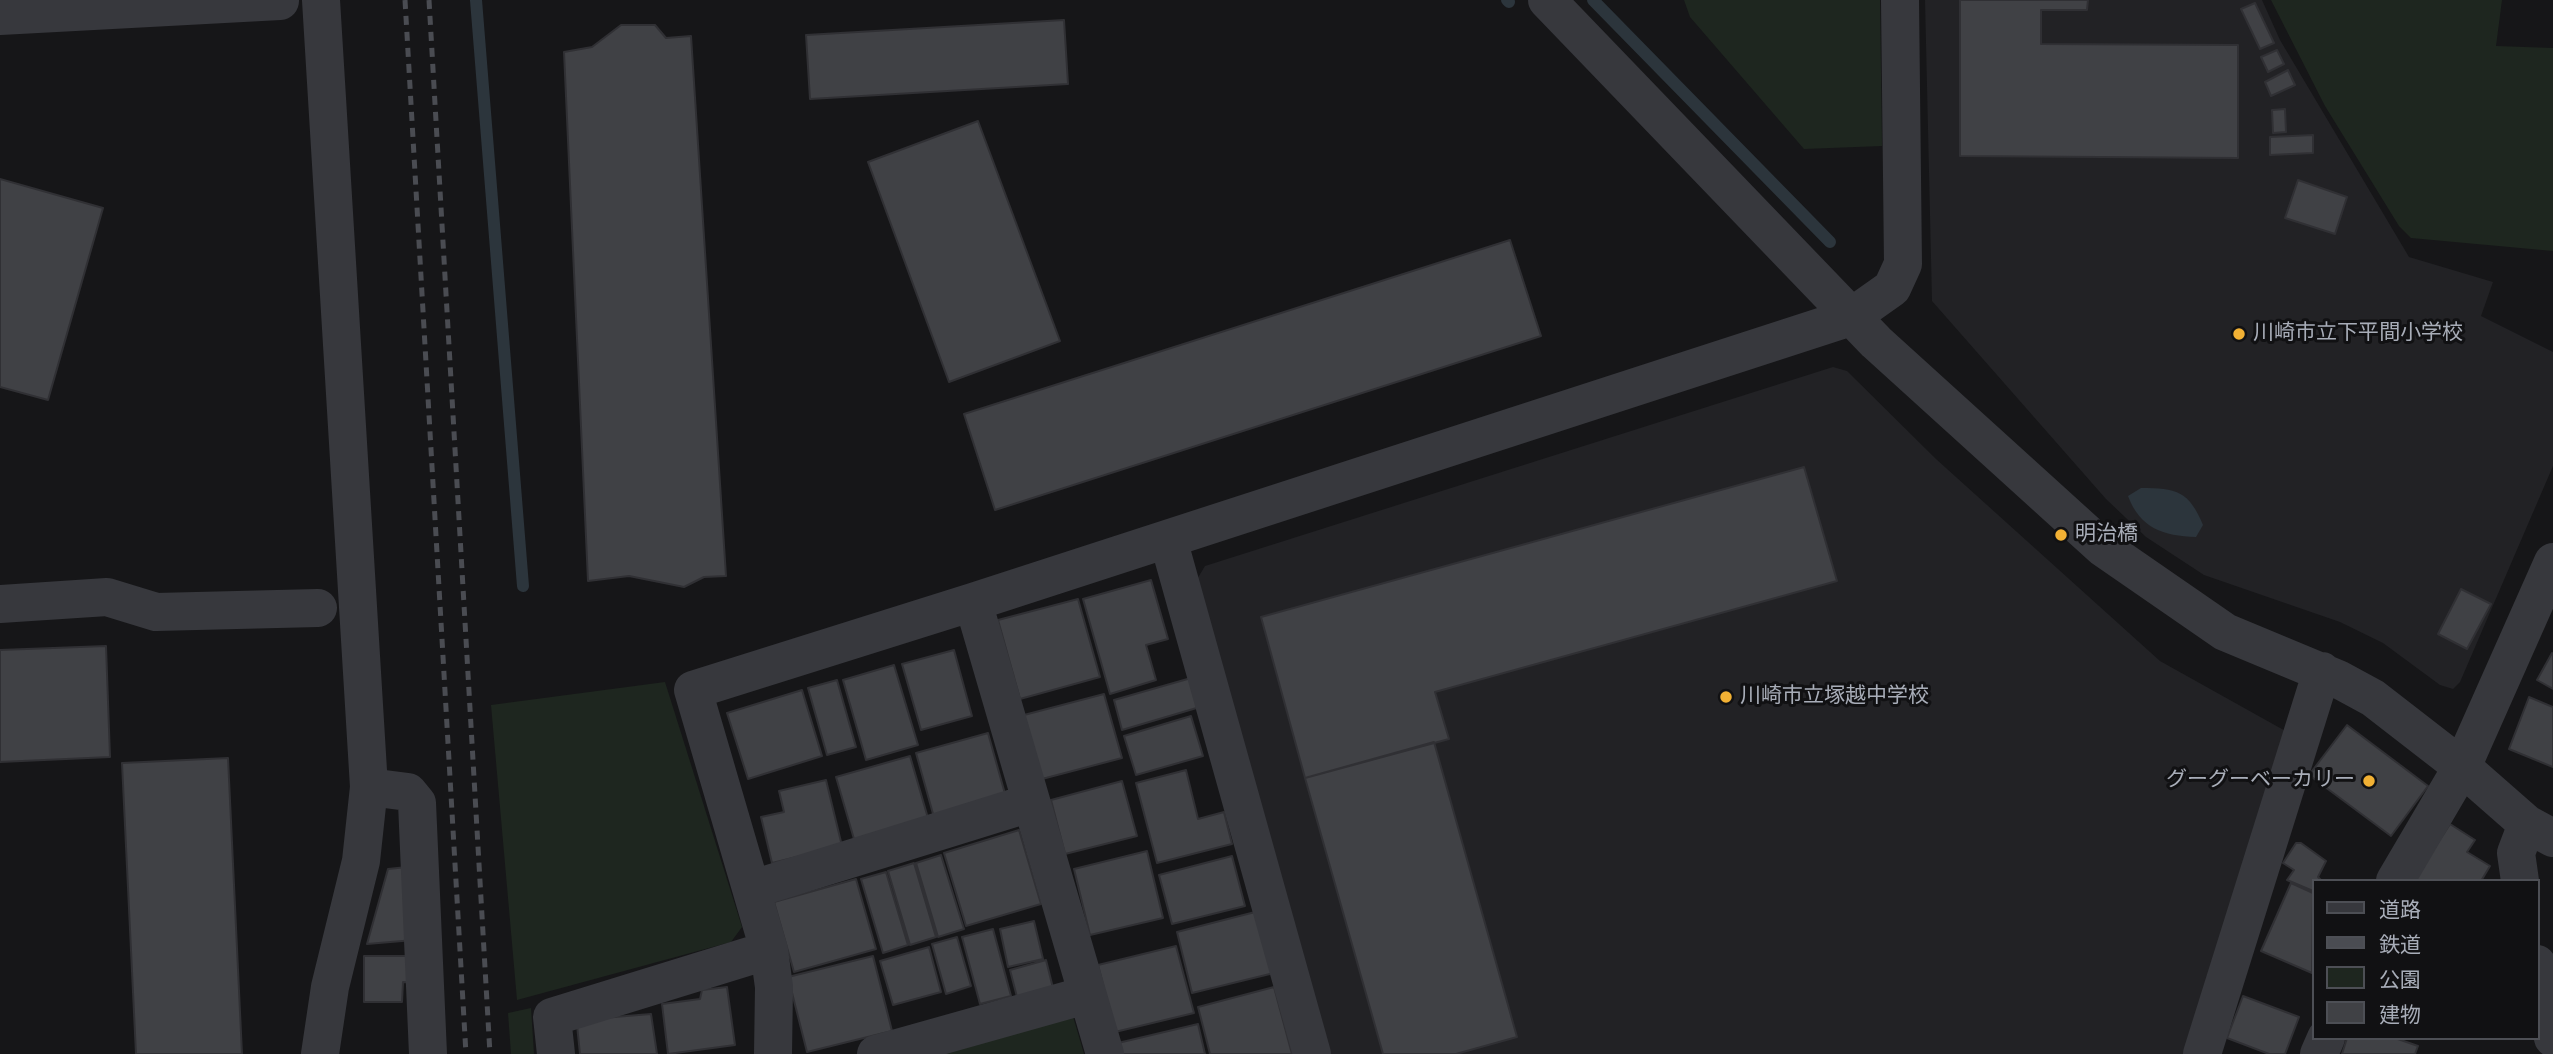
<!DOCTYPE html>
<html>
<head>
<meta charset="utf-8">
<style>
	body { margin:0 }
	#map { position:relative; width:2553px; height:1054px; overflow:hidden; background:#161618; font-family:"DejaVu Sans","Noto Sans JP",sans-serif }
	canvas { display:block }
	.legend { position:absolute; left:2312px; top:879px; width:228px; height:161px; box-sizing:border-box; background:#111113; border:2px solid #4d4f55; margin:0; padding:9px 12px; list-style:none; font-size:21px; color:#a8adb8 }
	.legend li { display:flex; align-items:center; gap:14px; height:35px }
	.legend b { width:35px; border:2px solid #4d4f55 }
</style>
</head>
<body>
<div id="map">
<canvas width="2553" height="1054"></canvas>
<ul class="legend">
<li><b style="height:9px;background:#37383d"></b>道路</li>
<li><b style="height:9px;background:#4a4c52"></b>鉄道</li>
<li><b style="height:19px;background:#1e261f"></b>公園</li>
<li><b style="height:19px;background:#404145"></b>建物</li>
</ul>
</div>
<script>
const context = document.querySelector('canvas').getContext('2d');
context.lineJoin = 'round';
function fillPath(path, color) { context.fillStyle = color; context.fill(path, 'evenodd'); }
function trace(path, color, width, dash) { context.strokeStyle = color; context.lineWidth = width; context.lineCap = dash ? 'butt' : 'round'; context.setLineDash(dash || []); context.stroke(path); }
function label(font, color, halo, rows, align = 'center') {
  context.font = font + ' "DejaVu Sans","Noto Sans JP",sans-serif'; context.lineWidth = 6; context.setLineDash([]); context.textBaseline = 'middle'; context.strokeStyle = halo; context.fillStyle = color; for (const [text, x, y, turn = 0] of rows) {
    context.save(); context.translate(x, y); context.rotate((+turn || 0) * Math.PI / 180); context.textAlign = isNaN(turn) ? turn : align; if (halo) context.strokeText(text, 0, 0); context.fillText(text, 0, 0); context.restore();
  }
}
fillPath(new Path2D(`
	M1925,0H2262L2280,40L2409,257L2493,282L2481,316L2553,352V466L2460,682L2453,689L2440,685L2383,643L2340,622L2204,575L2146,537L2106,499L1932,301Z
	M1833,367L1847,371L1936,459L2160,661L2289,733L2189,1054H1327L1196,581L1205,566Z`), '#222225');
fillPath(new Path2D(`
	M1684,0H1880L1882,146L1804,149L1690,17Z
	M2271,0H2502L2496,46L2553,48V251L2411,238L2399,226L2325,106Z
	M665,682L742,927L731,942L517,1000L491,705Z
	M531,1008L534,1054H511L508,1013Z
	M1072,1013L1084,1054H931Z`), '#1e261f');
fillPath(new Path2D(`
	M2141,488C2176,488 2189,491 2203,525L2196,537C2163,536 2140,528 2128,496Z`), '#2c353c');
trace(new Path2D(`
	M476,0L523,586
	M1507,0L1509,2
	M1593,0L1830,242`), '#2c353c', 12);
const building = new Path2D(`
	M1960,0H2088L2087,10H2041V44L2238,45V158L1960,156Z
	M2255,3L2274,43L2260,49L2241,9Z
	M1064,20L1068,84L810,99L806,35Z
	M621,25H655L666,38L691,36L726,576L704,577L684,587L629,576L588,581L564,52L592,47Z
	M2277,50L2284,64L2268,72L2261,57Z
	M2288,70L2295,85L2271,96L2265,82Z
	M2285,109L2286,132L2273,133L2272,110Z
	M978,121L1060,341L949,382L868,162Z
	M2313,135V153L2270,155V137Z
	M0,179L103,208L48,400L0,387Z
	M2298,180L2347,197L2335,234L2285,218Z
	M1510,240L1541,336L995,510L964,414Z
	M1804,467L1837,581L1435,692L1449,739L1305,778L1261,617Z
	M1151,580L1168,639L1146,645L1156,680L1110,694L1083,599Z
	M2461,589L2491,604L2467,649L2438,634Z
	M1078,599L1100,677L1020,699L998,620Z
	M106,646L110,757L0,762V650Z
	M954,650L972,716L921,730L902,664Z
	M2552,653L2553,654V689L2537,680Z
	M894,665L918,745L866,760L843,680Z
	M1191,678L1200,707L1122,730L1114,700Z
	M837,680L856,747L827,755L808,688Z
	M802,690L822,756L748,779L727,713Z
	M1104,694L1122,758L1042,779L1024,715Z
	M2529,697L2553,707V767L2509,749Z
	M1191,716L1203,756L1136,775L1124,736Z
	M2347,725L2428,786L2391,836L2309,775Z
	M988,733L1007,801L935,821L916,753Z
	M1434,742L1517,1037L1456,1054H1383L1305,778Z
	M910,756L930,825L856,846L836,777Z
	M228,758L242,1054H136L122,763Z
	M1186,770L1198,819L1224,812L1232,844L1157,863L1136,783Z
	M826,780L842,846L772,863L761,817L784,812L779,791Z
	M1122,781L1137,836L1065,854L1051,800Z
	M2450,824L2475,840L2467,852L2490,866L2481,881H2413Z
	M1019,830L1041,904L966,926L944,853Z
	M2296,843H2301L2326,861L2318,877L2322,881H2313V891L2287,880L2294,870L2283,863Z
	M1147,851L1163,918L1090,935L1074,869Z
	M941,855L964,929L938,937L916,863Z
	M1232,856L1245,906L1172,924L1159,875Z
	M914,863L936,937L910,945L888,871Z
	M407,867L414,940L367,944L388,869Z
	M886,872L908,945L883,953L861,879Z
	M856,879L876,949L794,972L774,902Z
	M2291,883L2313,893L2312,973L2261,951Z
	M1259,911L1274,973L1192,993L1177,932Z
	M1034,921L1043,959L1008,967L1000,929Z
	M993,929L1011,996L980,1004L962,937Z
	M957,937L971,986L946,994L932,944Z
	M1176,946L1194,1013L1115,1032L1098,965Z
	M929,947L941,992L893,1005L880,961Z
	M364,956H413V983L403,982L402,1002H364Z
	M873,956L892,1031L807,1052L788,977Z
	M1046,960L1053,988L1017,997L1010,970Z
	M727,987L735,1045L668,1054L662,1004L700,999L702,990Z
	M1274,987L1292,1054H1210L1198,1007Z
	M2243,996L2299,1017L2285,1054H2269L2227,1038Z
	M651,1014L657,1054H580L577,1025L590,1019Z
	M1198,1024L1205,1054H1121L1118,1043Z
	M2347,1038H2395L2418,1046L2415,1054H2342Z`);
fillPath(building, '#404145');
trace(building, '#303034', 2);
trace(new Path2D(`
	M1547,0L1876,342L2102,547L2225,632L2338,679L2373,698L2462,767L2527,824L2553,838
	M0,16L280,1
	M1168,539L1312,1054
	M973,602L1105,1054
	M0,604L107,597L156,612L318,608
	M369,787L408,792L417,803L428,1054
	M2395,881L2462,767L2553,562
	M2520,881L2516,853L2527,824
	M753,889L1030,803
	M2537,964L2553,1038
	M320,1054L330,987L361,861L369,787L321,0
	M556,1054L552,1017L769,950
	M773,1054L774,987L769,950L693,690L973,602L1851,317L1892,288L1903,264L1900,0
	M876,1054L1086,995
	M2202,1054L2322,671
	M2319,1054L2326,1038`), '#37383d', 38);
trace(new Path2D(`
	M405,0L466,1054
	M429,0L490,1054`), '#4a4c52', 5, [9, 7]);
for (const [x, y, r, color] of [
	[2239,334,7,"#f2b134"],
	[2061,535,7,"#f2b134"],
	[1726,697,7,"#f2b134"],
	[2369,781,7,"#f2b134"]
]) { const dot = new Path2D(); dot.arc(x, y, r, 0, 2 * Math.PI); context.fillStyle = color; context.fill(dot); trace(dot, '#111113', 2.5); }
label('21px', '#a8adb8', '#111113', [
	["川崎市立下平間小学校",2253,334],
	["明治橋",2075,535],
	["川崎市立塚越中学校",1740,697],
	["グーグーベーカリー",2355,781,"right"]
], 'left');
</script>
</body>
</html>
